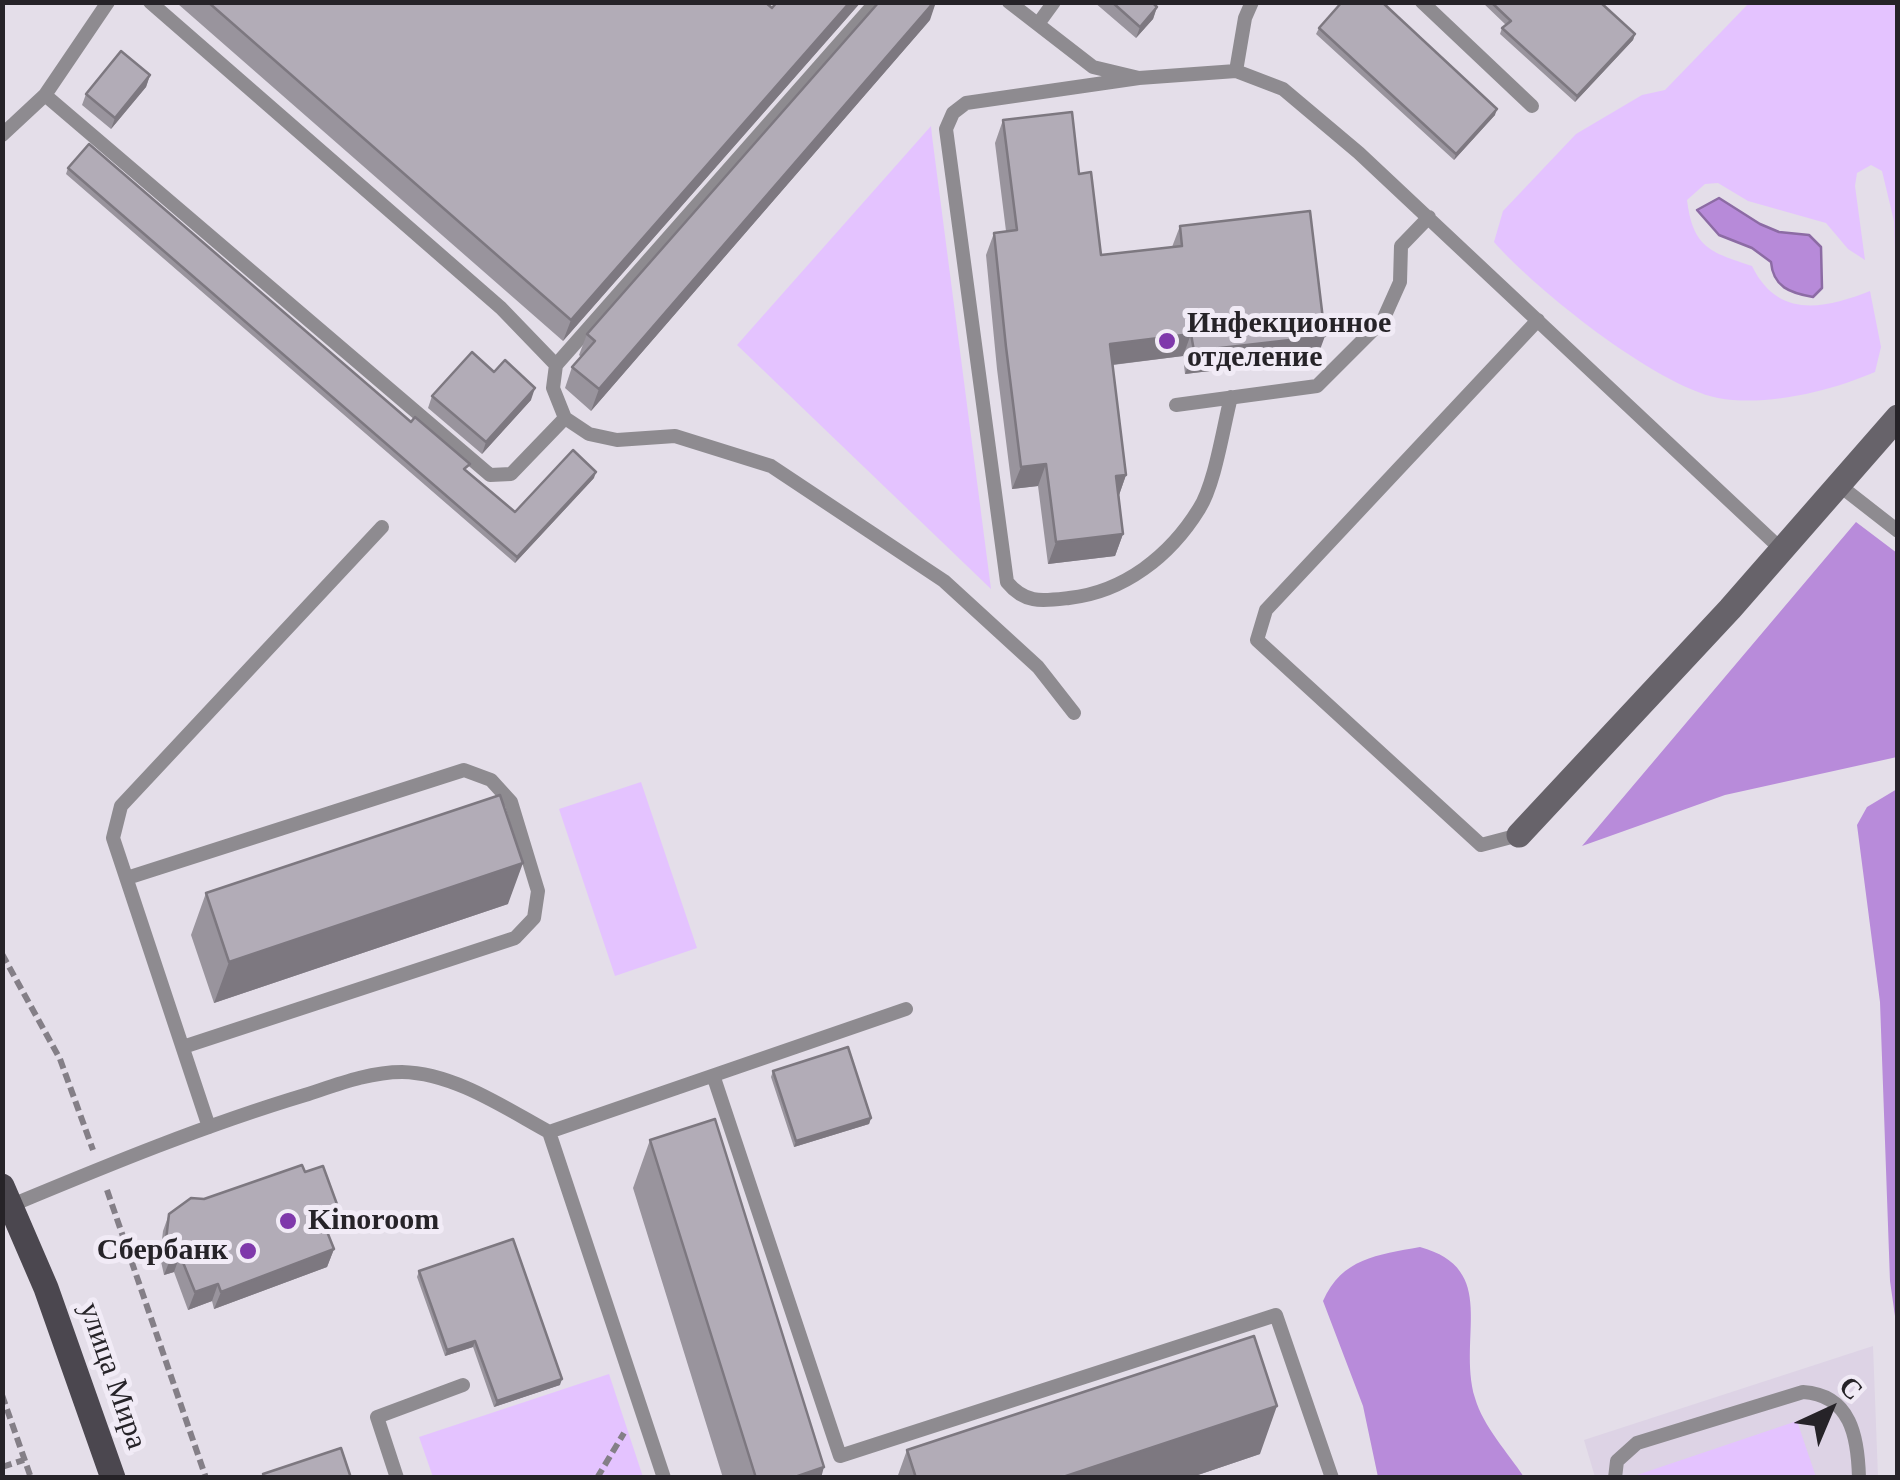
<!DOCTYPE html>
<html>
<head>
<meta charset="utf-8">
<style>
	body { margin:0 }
	#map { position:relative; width:1900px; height:1480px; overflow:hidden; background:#e4dee9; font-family:Georgia,serif }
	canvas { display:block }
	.frame { position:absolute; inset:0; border:5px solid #262328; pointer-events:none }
	.north { position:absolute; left:1780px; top:1360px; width:100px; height:100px; -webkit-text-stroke:8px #f1ebf6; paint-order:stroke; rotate:44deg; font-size:28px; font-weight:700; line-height:40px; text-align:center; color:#262328 }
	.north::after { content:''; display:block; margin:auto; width:35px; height:45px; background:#262328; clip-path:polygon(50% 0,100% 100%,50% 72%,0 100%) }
</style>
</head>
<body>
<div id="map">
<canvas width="1900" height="1480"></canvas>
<div class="frame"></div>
<div class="north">С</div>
</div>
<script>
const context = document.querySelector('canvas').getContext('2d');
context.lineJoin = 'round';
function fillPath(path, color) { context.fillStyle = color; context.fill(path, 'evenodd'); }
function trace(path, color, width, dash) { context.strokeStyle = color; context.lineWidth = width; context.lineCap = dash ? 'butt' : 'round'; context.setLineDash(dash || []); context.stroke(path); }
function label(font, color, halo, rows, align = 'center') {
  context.font = font + ' Georgia,serif'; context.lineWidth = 10; context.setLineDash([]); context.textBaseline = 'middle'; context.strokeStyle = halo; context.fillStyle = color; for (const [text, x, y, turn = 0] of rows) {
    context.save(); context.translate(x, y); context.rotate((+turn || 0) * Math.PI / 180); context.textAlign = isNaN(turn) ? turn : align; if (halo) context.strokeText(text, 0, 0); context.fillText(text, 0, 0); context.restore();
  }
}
fillPath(new Path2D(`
	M1873,1346L1878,1477H1595L1584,1440Z`), '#ddd3e5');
fillPath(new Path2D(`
	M1749,3H1897V312L1894,221L1882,171L1871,165L1857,173L1855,186L1865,260L1848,249L1826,223L1748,201L1718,183L1705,184L1687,200C1693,248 1710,252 1752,266C1778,319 1824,309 1870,291L1881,347L1875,372C1831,391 1766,407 1718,398C1655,385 1536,290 1494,242L1503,211L1576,134L1642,95L1665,90Z
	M931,126L932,136L991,589L737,345Z
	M641,782L697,948L615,976L559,809Z
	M609,1374L643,1477H433L419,1437Z
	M1797,1421L1816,1477H1638L1637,1475Z`), '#e4c3ff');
fillPath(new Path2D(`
	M1856,522L1897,553V757L1725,795L1582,846Z
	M1897,789L1898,1477L1897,1478V1330L1890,1281L1880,1002L1857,825L1867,807Z
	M1420,1247C1500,1269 1457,1336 1475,1398C1483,1426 1508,1453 1524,1477H1378L1363,1406L1323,1301C1342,1258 1377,1255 1420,1247Z`), '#b88bda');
const water = new Path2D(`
	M1719,198L1760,224L1779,232L1809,235L1821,247L1822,288L1813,297C1790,293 1773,287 1771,262L1752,248L1719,235L1697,210Z`);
fillPath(water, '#b78ad9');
trace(water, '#8c6ba4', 2.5);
trace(new Path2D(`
	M2,954L60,1059L93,1150
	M107,1190L206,1478
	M2,1395L31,1478
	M2,1467L24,1460
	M597,1478L624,1433`), '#847f87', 6, [10, 5]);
trace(new Path2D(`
	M108,2L45,95L490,475L511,474L565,418
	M150,2L501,308L556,365L553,388L565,418L589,434L617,440L675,436L771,466L944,581L1038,667L1074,713
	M1009,2L1093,67L1139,78L1236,71L1283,89L1359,153L1782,550
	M1422,2L1532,106
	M1038,24L1054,2
	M1236,71L1245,18L1252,2
	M1139,78L966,103L953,113L946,129L1007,582C1025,604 1042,601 1069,598C1124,592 1170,556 1199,509C1215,484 1223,428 1231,397
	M2,135L45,95
	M556,365L876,2
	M1176,405L1317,386L1383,320L1400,282L1401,246L1429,217
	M1839,485L1898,531
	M1519,835L1481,845L1257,640L1266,610L1538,320
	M127,878L464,770L491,780L511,802L538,891L534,918L515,938L183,1047
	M714,1078L840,1456L1276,1315L1332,1478
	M209,1127L113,838L121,806L382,527
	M549,1132L906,1009
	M12,1205C108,1165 205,1125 305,1095C336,1085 369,1072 402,1072C454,1073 505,1108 549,1132L664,1478
	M397,1478L377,1417L463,1385
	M1615,1478L1617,1461L1637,1443L1803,1392C1851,1395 1858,1437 1859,1478`), '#8e8b90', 14);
trace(new Path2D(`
	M1519,835L1730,609L1898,417`), '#67636a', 25);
trace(new Path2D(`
	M2,1186L46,1288L113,1478`), '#4b474f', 25);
fillPath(new Path2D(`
	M178,2H765L772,8L777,2H861L563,341L178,4Z
	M1094,2H1152L1157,7L1153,19L1136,38Z
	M1482,2H1600L1635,34L1633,40L1575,102L1500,34L1502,28L1506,25Z
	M930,20L591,411L565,388L572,367L581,357L579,355L587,334Z
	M1319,28L1495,115L1454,160L1316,34Z
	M150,75L146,87L111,129L82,105L86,94Z
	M1003,120L1079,174L1101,255L1172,247L1180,226L1317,358L1185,374L1183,356L1113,365L1126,475L1119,495L1123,534L1115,556L1048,564L1038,486L1012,489L997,369L986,255L994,233L1006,231L995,143Z
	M68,168L466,471L515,512L594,478L515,563L66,174Z
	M494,372L531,400L482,454L428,408L432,396Z
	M206,893L508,904L214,1003L191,935Z
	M773,1071L871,1118L869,1124L794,1147L771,1077Z
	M650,1140L821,1478H723L633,1188Z
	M169,1214L331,1225L325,1227L334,1249L327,1267L214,1309L212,1301L188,1310L174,1272L164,1275L160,1257L163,1231Z
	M419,1271L560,1385L494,1407L473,1347L445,1356L417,1277Z
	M907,1450L1260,1454L1189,1478H897Z`), '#99949d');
fillPath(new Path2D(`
	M850,2H861L563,341L571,320Z
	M934,2H936L930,20L591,411L599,389Z
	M1157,7L1153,19L1136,38L1140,27Z
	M1635,34L1633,40L1575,102L1577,96Z
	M150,75L146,87L111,129L115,118Z
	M1497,109L1495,115L1454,160L1456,154Z
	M1191,334L1183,356L1102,366L1110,344Z
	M1325,336L1317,358L1185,374L1194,351Z
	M535,388L531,400L482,454L486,442Z
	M1046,464L1038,486L1012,489L1021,467Z
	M596,472L594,478L515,563L517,557Z
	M1126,475L1118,498L1116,476Z
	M1123,534L1115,556L1048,564L1056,542Z
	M523,863L508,904L214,1003L229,962Z
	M871,1118L869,1124L794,1147L796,1141Z
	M338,1207L331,1225L314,1231L320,1214Z
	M334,1249L327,1267L214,1309L221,1292Z
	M180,1255L174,1272L164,1275L171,1257Z
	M218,1284L212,1301L188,1310L195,1292Z
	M475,1341L473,1347L445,1356L447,1350Z
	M562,1379L560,1385L494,1407L497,1401Z
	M1277,1406L1260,1454L1189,1478H1060Z
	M824,1467L821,1478H792Z`), '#7d7880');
const building = new Path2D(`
	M208,2H765L772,8L777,2H850L571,320Z
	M879,2H934L599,389L572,367L595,341L587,334Z
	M1112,2H1152L1157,7L1140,27Z
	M1342,2H1382L1497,109L1456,154L1319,28Z
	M1491,2H1600L1635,34L1577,96L1502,28L1511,21Z
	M121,51L150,75L115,118L86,94Z
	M1072,112L1079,174L1091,172L1101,255L1182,246L1180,226L1310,211L1325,336L1194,351L1191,334L1110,344L1126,475L1116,476L1123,534L1056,542L1046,464L1021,467L1006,347L994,233L1017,230L1003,120Z
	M89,144L411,422L415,417L470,464L464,469L515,512L573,450L596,472L517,557L68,168Z
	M472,352L494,372L505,360L535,388L486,442L432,396Z
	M500,795L523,863L229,962L206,893Z
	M848,1047L871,1118L796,1141L773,1071Z
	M715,1119L824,1467L792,1478H756L650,1140Z
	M302,1165L305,1172L323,1166L338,1207L320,1214L334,1249L221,1292L218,1284L195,1292L180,1255L171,1257L166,1240L169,1214L191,1198L204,1199Z
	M513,1239L562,1379L497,1401L475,1341L447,1350L419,1271Z
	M1254,1336L1277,1406L1060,1478H916L907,1450Z
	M341,1448L351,1478H264L263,1474Z`);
fillPath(building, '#b2acb7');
trace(building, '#7d7880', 2.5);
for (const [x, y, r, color] of [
	[1167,341,10,"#7f38ab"],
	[288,1221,10,"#7f38ab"],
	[248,1251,10,"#7f38ab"]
]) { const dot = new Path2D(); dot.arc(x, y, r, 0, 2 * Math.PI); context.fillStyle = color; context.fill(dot); trace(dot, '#f1ebf6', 4); }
label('bold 30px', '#262328', '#f1ebf6', [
	["Инфекционное",1187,324],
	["отделение",1187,358],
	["Kinoroom",308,1221],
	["Сбербанк",228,1251,"right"]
], 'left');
label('30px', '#262328', '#f1ebf6', [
	["улица Мира",112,1376,71]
]);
</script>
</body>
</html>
